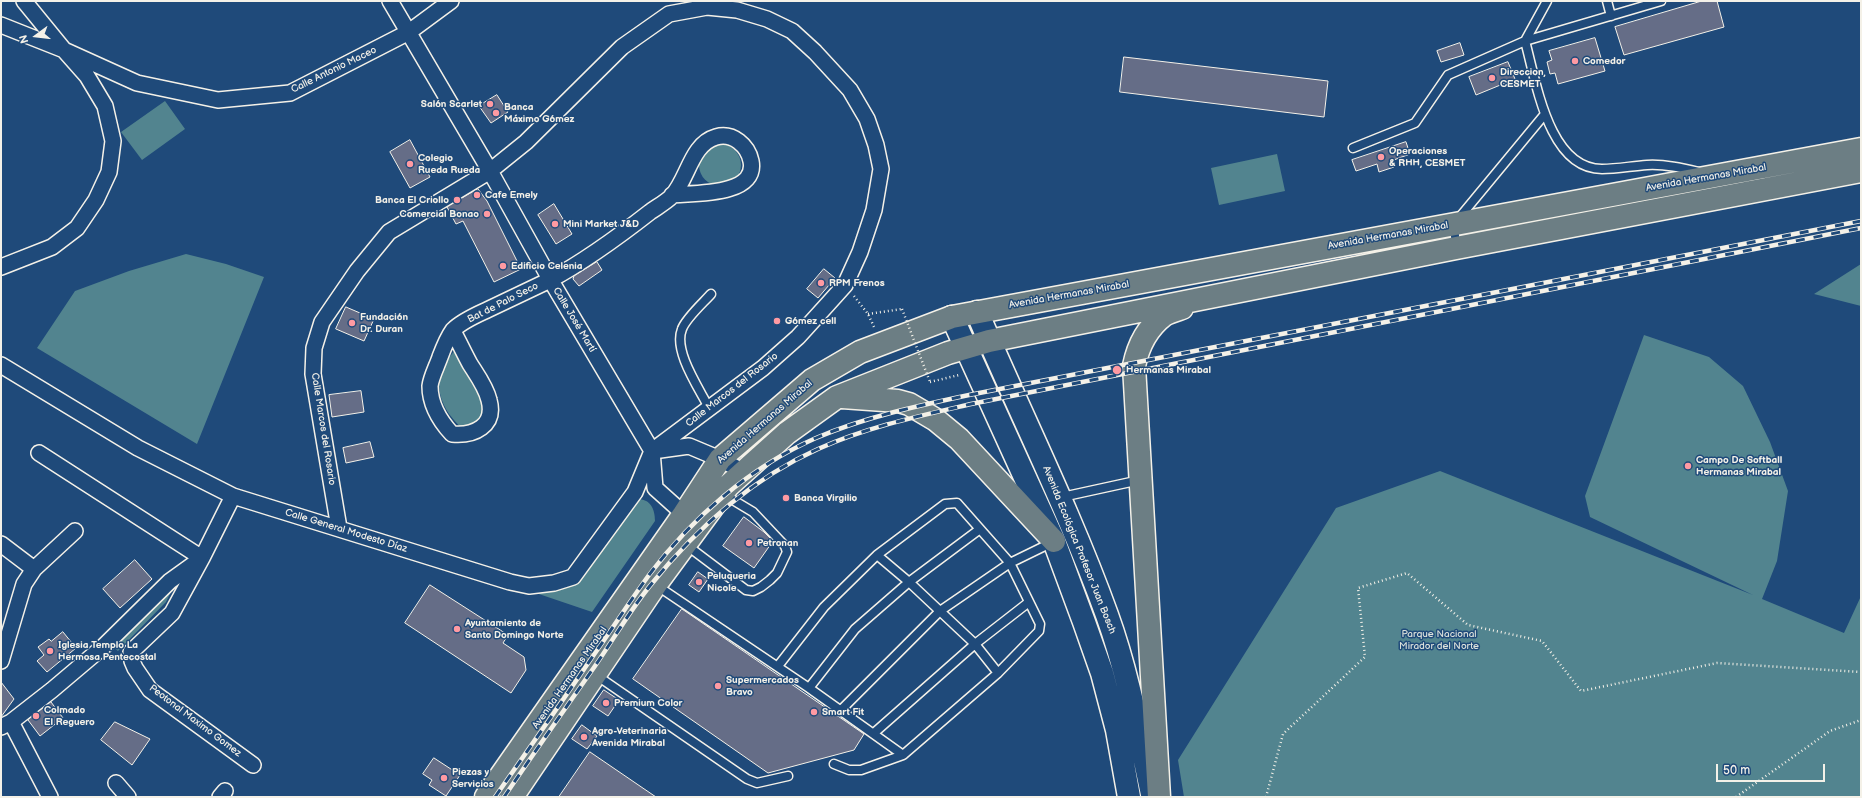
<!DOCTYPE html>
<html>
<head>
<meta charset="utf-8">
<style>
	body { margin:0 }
	#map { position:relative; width:1862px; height:798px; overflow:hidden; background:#1f4a7a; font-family:"Balsamiq Sans",sans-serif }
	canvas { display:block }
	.frame { position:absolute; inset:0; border:2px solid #f4f1e8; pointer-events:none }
	.north { position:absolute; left:16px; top:16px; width:40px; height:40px; -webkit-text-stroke:3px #1f4a7a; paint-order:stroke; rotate:255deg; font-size:11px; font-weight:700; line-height:16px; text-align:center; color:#f4f1e8 }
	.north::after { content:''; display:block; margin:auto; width:14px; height:18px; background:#f4f1e8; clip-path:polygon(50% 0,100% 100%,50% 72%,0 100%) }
	.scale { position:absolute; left:1716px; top:764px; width:109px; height:18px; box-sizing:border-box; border:2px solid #f4f1e8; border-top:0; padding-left:5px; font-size:12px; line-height:14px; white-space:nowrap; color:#f4f1e8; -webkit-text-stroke:3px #1f4a7a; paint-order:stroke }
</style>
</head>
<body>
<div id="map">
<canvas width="1862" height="798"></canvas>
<div class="frame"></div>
<div class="north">N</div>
<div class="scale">50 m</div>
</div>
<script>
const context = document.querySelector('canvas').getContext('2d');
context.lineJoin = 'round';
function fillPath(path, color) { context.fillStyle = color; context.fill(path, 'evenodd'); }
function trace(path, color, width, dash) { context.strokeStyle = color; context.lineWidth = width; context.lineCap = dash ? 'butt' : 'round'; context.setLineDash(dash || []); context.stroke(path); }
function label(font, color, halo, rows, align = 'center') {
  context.font = font + ' "Balsamiq Sans",sans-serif'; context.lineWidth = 3; context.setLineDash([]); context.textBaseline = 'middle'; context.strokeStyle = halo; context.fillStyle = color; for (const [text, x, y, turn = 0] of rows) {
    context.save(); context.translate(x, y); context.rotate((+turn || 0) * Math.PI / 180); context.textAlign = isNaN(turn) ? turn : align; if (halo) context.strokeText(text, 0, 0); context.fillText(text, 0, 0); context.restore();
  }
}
fillPath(new Path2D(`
	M165,101L185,129L142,160L121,132Z
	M699 165a21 21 0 1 1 42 0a21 21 0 1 1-42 0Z
	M1277,154L1285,191L1219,205L1211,168Z
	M186,254L226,264L264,277L197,444L37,348L75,291L129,271Z
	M1861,264V306L1814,294Z
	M1644,335L1709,357L1743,386L1770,442L1788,491L1777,561L1762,599L1844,633L1861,596V797H1184L1178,760L1336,508L1440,471L1753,595L1590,517L1585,496Z
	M456,349L485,405L478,422L461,428C456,422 449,415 446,409C433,385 440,368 456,349Z
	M635,499C650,498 655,508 655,521L592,612L530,591L567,584Z
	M177,579L166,602L118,651L104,640Z`), '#52848f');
const building = new Path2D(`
	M1702,1H1717L1724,27L1624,55L1615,27Z
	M1595,38L1605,71L1558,84L1555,73L1550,74L1547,62L1552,60L1549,51Z
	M1460,43L1464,55L1441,62L1437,51Z
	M1124,57L1328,81L1324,117L1120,92Z
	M1508,62L1515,79L1476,95L1469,77Z
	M497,95L508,112L491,123L479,106Z
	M410,140L430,177L410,188L390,152Z
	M1406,142L1410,154L1391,161L1394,167L1379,172L1377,164L1356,171L1352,160Z
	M478,189L487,201L521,269L494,282L463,221L456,224L447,207Z
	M554,204L572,234L556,244L538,215Z
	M597,262L602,270L579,286L573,279L574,276Z
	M824,269L835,278L818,298L807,289Z
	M346,307L374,319L364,341L336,329Z
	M361,391L364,412L332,417L329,395Z
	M370,442L374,457L346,463L343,448Z
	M744,517L764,532L773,541L754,568L723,546Z
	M135,560L152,579L120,608L103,589Z
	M698,572L708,579L699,592L689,585Z
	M430,585L508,635L503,643L524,657L526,670L511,693L405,623Z
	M682,609L864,734L854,750L768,773L633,679Z
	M63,632L76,648L47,672L37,661L44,655L38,647L49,639L51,641Z
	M1,682L14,699L1,717Z
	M604,690L619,700L608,716L593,706Z
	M51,702L63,718L40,736L28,720Z
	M115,722L150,739L132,765L101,740Z
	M582,725L597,736L587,749L572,739Z
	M590,752L656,797H559Z
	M434,758L460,775L446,796L429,785L432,780L423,774Z`);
fillPath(building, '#656d87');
trace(building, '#f4f1e8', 1);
const lane = new Path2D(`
	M1607,1L1611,16
	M1525,41L1661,1
	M1525,41L1547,1
	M1353,148L1415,123L1448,75L1525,41C1536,80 1548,169 1602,169C1617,169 1632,166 1647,165C1665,164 1682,168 1699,172
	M1456,248L1454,224L1545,114
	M709,408C699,388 673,351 682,329C686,318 703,303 711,294
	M1062,497L1140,480
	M685,544L746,590L753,591L761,587L770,580L777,573L787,552L785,546L753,512L723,494
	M656,585L809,688L855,629L909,582L980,529
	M778,666L824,607L877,555L909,582L975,644L1029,602
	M596,675L747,779L757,783L788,776
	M809,688L903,755L998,673L1039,631L1040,624L1010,563L1053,542
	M841,710L940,611L1010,563L957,503L945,504L877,555
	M874,733L975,644L998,673
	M834,764L849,770H861L903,755`);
const street = new Path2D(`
	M390,1L490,171L550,279L652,451L655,488L684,514L693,518
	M1,25L64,50L137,83L218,100L290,93L409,32L451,1
	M1,267L52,247L77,228L96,200L109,172L113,141L105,106L87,76L64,50L24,1
	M453,331C459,342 464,353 470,364C477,375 486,387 489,400C496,426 474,436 452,434C440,421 430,405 430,386C431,377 437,366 440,357C443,349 448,337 453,330C462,321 476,315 487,310C508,300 529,290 550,280C585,261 618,237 650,212C657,207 666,202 672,196C688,179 691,144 716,137C733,132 748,146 751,161C758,196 693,193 672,195
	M1,365L138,448L233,496L510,582L529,586L554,583L573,577L635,492L652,451
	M653,451L689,446L720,459L744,472
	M39,453L202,558L172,613L131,652L132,661L135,668L150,690L253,765
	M339,528L313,374L314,348L322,322L357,271L389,232L490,171L526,142L622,47L669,14L707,7L737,10L767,19L792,31L815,52L850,90L867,119L876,145L881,169L874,210L860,252L845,285L827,305L798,337L763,368L652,451
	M1,544L34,569
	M1,661L24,584L34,569L75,531
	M11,722L50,797
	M1,727L11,722L52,690L104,646L170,581L202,558L233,496
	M116,783L128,797
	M220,797L225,791`);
const secondary = new Path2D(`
	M977,312C1020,413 1070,512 1107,615C1128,673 1139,734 1152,794
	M952,317L1054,541L1084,622L1102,673L1117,730L1129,797`);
const primary = new Path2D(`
	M842,397L898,401L909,404L936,420L959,439L1054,541
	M486,797L684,514L720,459L812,380L860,352L952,317L1861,149
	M512,797L656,584L728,486L787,433L837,397L948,353L989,341L1456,248L1861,171
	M1159,797L1134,366C1138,346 1147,328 1164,315C1169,312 1176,310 1182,308`);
trace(lane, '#f4f1e8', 11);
trace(street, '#f4f1e8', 18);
trace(secondary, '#f4f1e8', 25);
trace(primary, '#f4f1e8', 25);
trace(new Path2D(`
	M854,296L868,314L875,329
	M868,314L902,309
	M930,382L959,375
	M1266,797L1283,734L1365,657L1358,588L1407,573L1468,625L1542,641L1581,691L1717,663L1861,672
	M1736,797L1830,731L1861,720`), '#f4f1e8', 2.5, [1, 3]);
trace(lane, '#1f4a7a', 8);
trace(street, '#1f4a7a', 15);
trace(secondary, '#1f4a7a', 22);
trace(primary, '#6c7e84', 22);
const rail = new Path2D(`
	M495,797C528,750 561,703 593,656C612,629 630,601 649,575C692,518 750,467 816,438C865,417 917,406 969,395L1861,221
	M504,797C534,753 564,710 595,666C613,640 629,612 649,587C694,531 751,479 818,449C867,427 919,416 971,404L1861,228`);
trace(rail, '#f4f1e8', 4.5);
trace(rail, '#1f4a7a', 3, [9]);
trace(new Path2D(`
	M902,309L930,382`), '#f4f1e8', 2.5, [1, 3]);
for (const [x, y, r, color] of [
	[1575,61,4,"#ff9aa2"],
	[1492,78,4,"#ff9aa2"],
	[490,104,4,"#ff9aa2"],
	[496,113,4,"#ff9aa2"],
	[1381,157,4,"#ff9aa2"],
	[410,164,4,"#ff9aa2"],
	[477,195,4,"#ff9aa2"],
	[457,200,4,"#ff9aa2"],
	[487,214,4,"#ff9aa2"],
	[555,224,4,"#ff9aa2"],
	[503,266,4,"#ff9aa2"],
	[821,283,4,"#ff9aa2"],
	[777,321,4,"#ff9aa2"],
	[352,323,4,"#ff9aa2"],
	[1117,370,5,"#ff9aa2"],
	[1688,466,4,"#ff9aa2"],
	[786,498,4,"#ff9aa2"],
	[749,543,4,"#ff9aa2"],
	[699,582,4,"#ff9aa2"],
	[457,629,4,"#ff9aa2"],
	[50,651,4,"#ff9aa2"],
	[718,686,4,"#ff9aa2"],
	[606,703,4,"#ff9aa2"],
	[814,712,4,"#ff9aa2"],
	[36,716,4,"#ff9aa2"],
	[584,737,4,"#ff9aa2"],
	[444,778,4,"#ff9aa2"]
]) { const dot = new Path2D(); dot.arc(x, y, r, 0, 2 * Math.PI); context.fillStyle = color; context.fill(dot); trace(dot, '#1f4a7a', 1.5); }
label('bold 10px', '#f4f1e8', '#1f4a7a', [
	["Comedor",1583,61],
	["Direccion,",1500,72],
	["CESMET",1500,84],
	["Salón Scarlet",482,104,"right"],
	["Banca",504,107],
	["Máximo Gómez",504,119],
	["Operaciones",1389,151],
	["& RHH, CESMET",1389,163],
	["Colegio",418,158],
	["Rueda Rueda",418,170],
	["Cafe Emely",485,195],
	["Banca El Criollo",449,200,"right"],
	["Comercial Bonao",479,214,"right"],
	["Mini Market J&D",563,224],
	["Edificio Celenia",511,266],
	["RPM Frenos",829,283],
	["Fundación",360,317],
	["Dr. Duran",360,329],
	["Gómez cell",785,321],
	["Hermanas Mirabal",1126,370],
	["Campo De Softball",1696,460],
	["Hermanas Mirabal",1696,472],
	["Banca Virgilio",794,498],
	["Petronan",757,543],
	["Peluqueria",707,576],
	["Nicole",707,588],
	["Ayuntamiento de",465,623],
	["Santo Domingo Norte",465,635],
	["Iglesia Templo La",58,645],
	["Hermosa Pentecostal",58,657],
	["Supermercados",726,680],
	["Bravo",726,692],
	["Premium Color",614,703],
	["Colmado",44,710],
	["El Reguero",44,722],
	["Smart Fit",822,712],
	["Agro-Veterinaria",592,731],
	["Avenida Mirabal",592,743],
	["Piezas y",452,772],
	["Servicios",452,784]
], 'left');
label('10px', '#f4f1e8', '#1f4a7a', [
	["Calle Antonio Maceo",334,70,-26],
	["Avenida Hermanas Mirabal",1706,178,-10],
	["Avenida Hermanas Mirabal",1388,236,-10],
	["Avenida Hermanas Mirabal",1069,295,-10],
	["Bat de Palo Seco",503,303,-27],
	["Calle José Martí",574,320,59],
	["Calle Marcos del Rosario",732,390,-38],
	["Avenida Hermanas Mirabal",765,422,-41],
	["Calle Marcos del Rosario",323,429,81],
	["Calle General Modesto Díaz",346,531,17],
	["Avenida Ecológica Profesor Juan Bosch",1079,550,68],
	["Avenida Hermanas Mirabal",570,678,-55],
	["Peotonal Maximo Gomez",195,721,37]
]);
label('10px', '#dce1db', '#1f4a7a', [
	["Parque Nacional",1439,634],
	["Mirador del Norte",1439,646]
]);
</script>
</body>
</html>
